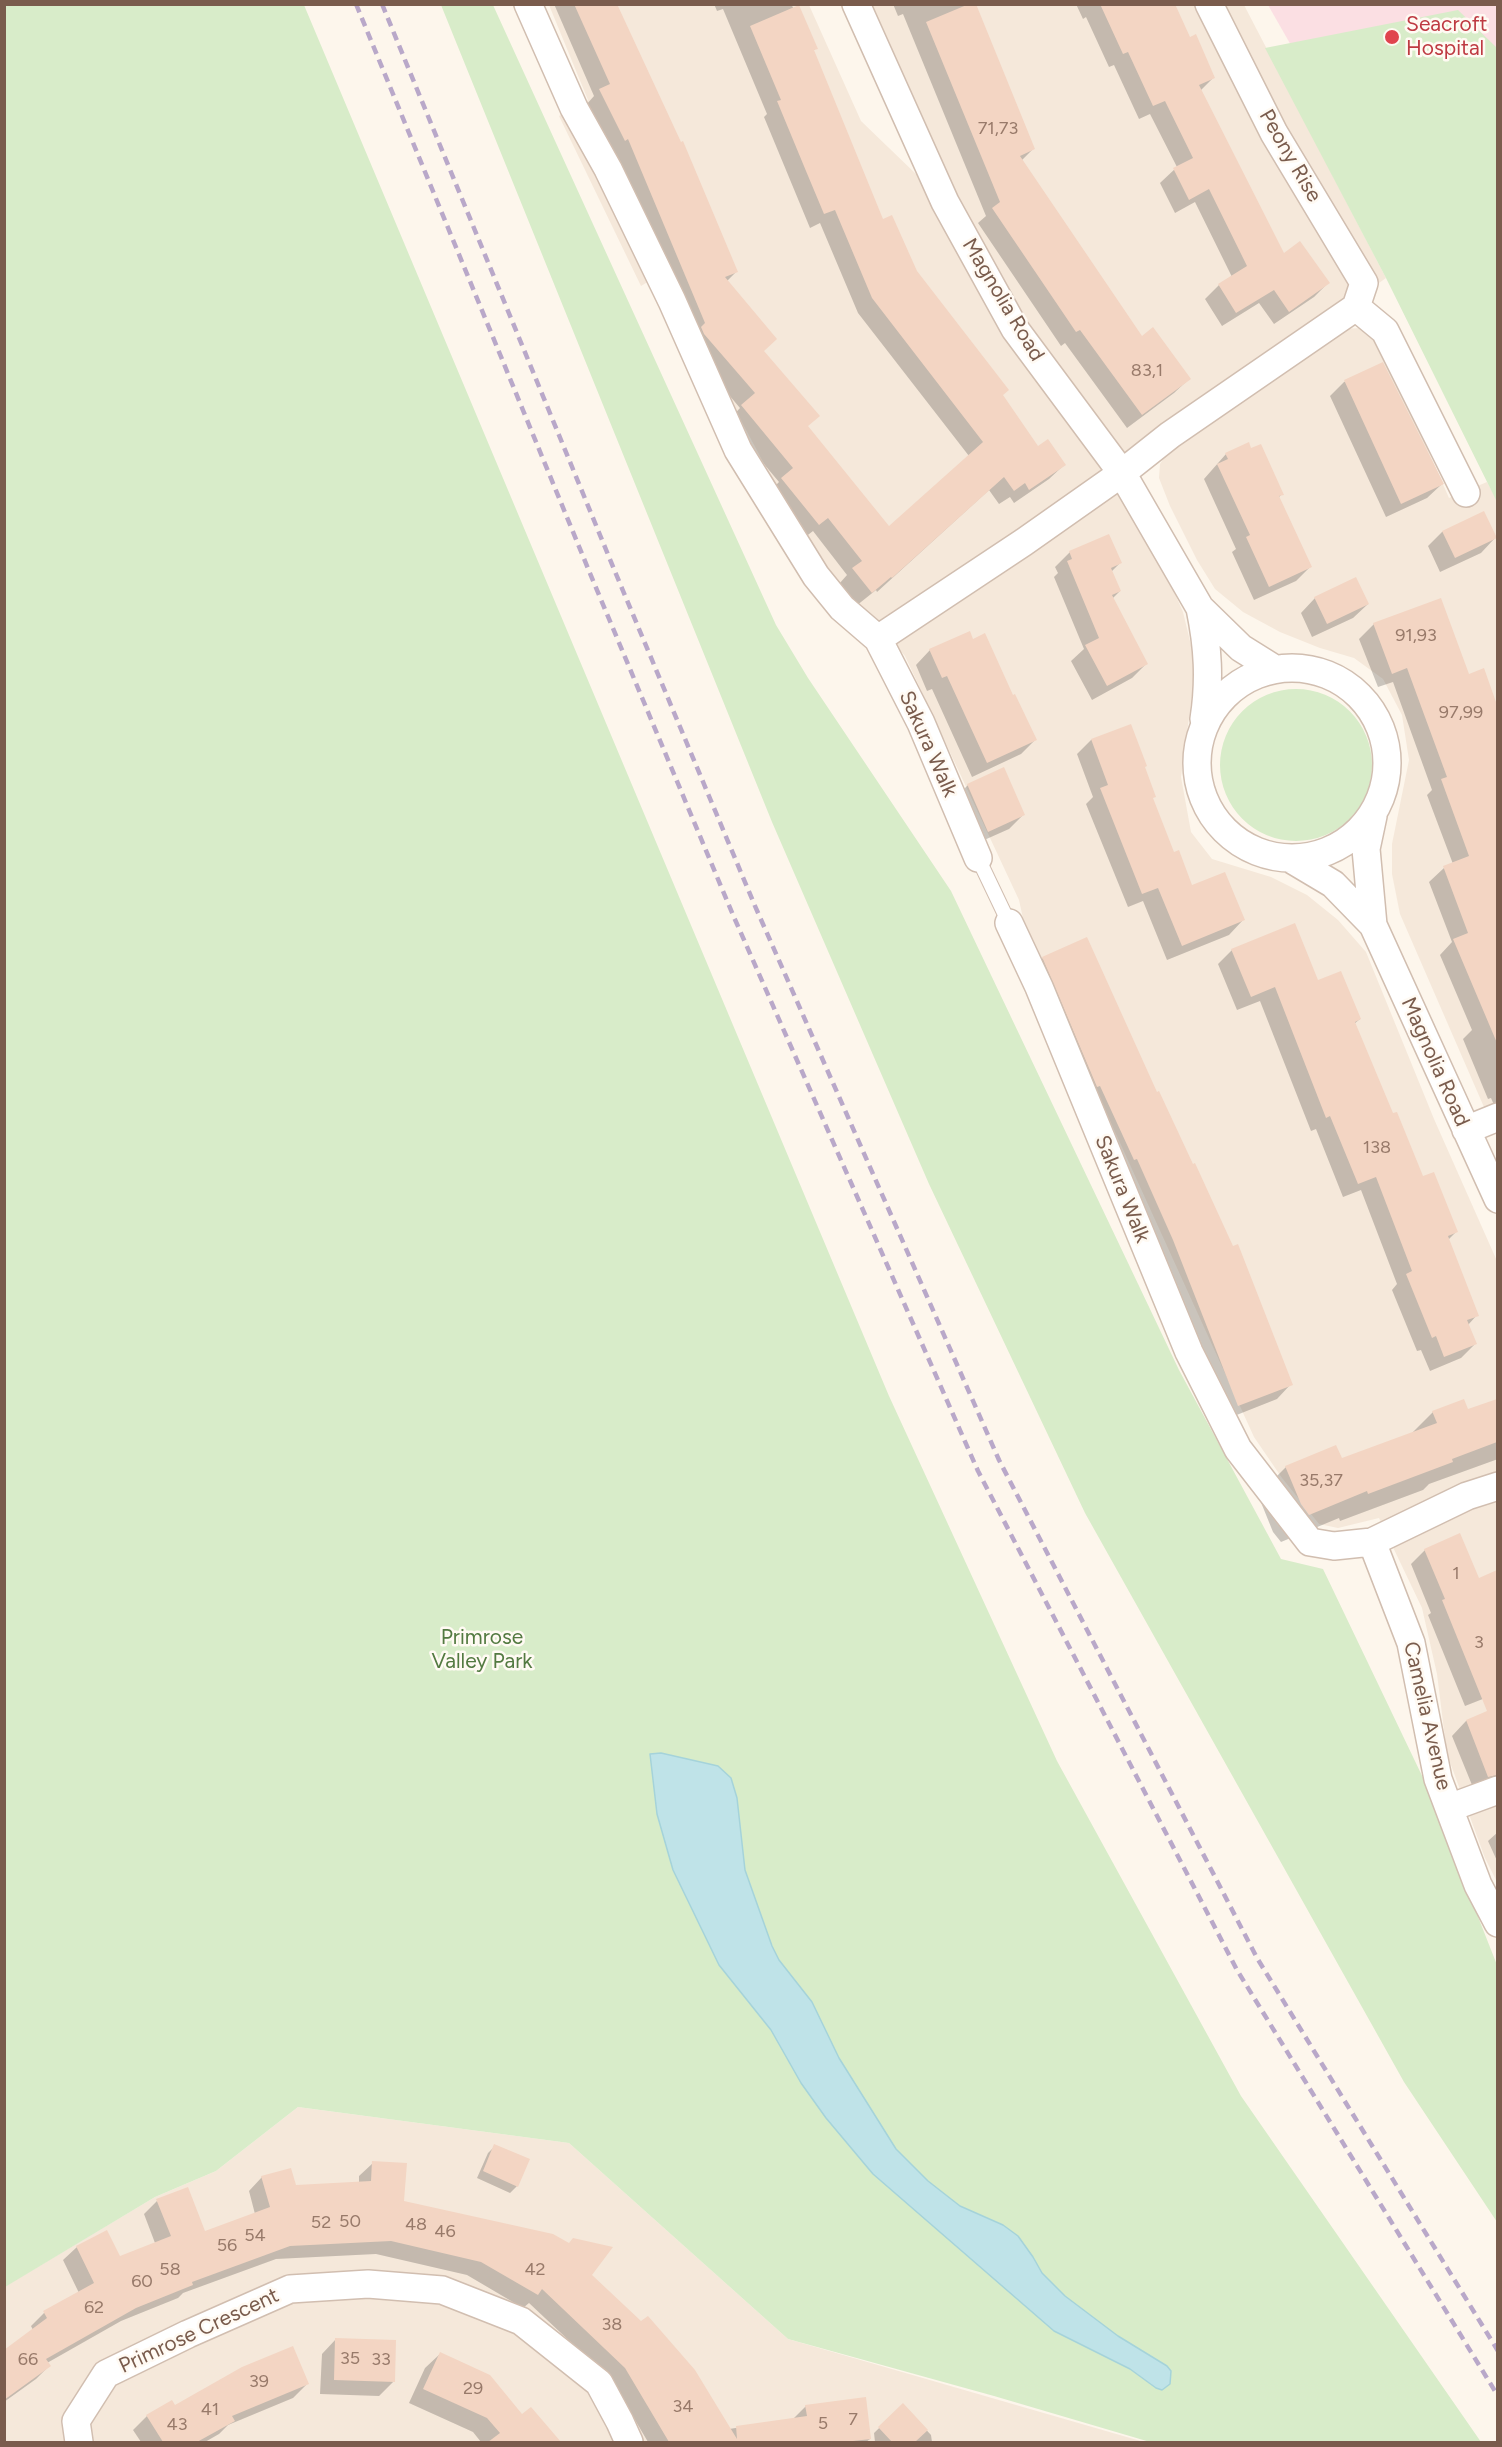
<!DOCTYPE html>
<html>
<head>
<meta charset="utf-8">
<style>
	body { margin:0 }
	#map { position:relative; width:1502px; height:2447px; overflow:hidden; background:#fdf6ec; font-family:Figtree,sans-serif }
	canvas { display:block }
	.frame { position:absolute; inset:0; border:6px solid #7a5c4d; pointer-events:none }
</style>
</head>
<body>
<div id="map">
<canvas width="1502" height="2447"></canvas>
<div class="frame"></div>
</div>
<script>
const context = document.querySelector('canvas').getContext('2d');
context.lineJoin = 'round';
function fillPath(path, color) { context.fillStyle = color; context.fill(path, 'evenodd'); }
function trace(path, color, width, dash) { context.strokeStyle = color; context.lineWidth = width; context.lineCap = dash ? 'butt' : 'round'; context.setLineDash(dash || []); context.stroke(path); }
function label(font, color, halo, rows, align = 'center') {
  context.font = font + ' Figtree,sans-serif'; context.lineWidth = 5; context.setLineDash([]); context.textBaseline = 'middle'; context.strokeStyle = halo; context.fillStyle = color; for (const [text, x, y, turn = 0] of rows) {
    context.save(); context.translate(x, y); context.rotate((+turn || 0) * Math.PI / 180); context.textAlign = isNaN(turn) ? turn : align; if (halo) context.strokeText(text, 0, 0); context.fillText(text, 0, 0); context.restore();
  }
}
fillPath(new Path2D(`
	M549,5H809L861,121L944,201L862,5H1244L1386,278L1123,465L1151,540L1183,612L1196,666L1181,777L1191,832L1212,859L1271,877L1307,895L1338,920L1366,952L1434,1119L1497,1261V1882L1485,1858L1447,1754L1437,1674L1422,1608L1379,1518L1338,1528L1319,1524L1282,1478L1254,1437L1028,941L1019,900L905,656L839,583L794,520L712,366L669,269L641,286L559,116L588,100Z
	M1360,328L1372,334L1383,348L1449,498L1487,482L1498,502L1497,1137L1400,914L1392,874V844L1409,760L1402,715L1383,679L1354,658L1320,648L1280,632L1243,612L1215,589L1197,560L1170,506L1159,478L1160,464L1170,448L1343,329Z
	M298,2107L569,2143L788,2339L1144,2442H5L4,2287L155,2197L216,2171Z`), '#f5e8da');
fillPath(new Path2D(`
	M1268,5H1497V70L1308,75Z`), '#fbdfe3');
fillPath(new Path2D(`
	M5,5H304L889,1396L1057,1761L1241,2096L1481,2442H1150L994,2396L788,2339L569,2143L298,2107L216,2171L155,2197L5,2287Z
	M441,5H493L776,625L808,678L951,891L1179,1370L1281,1559L1323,1569L1425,1782L1497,1965V2222L1404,2082L1085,1513L929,1184L772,822Z
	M1458,10L1497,48V502L1386,278L1265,48Z
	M1220 765a76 76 0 1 1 152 0a76 76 0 1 1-152 0Z`), '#d8ecc9');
const water = new Path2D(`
	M661,1753L718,1766L731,1778L737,1798L745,1870L772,1946L779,1960L812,2002L839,2058L896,2149L928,2181L960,2206L1003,2225L1018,2236L1033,2257L1042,2273L1065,2296L1118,2336L1167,2366L1171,2371L1170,2384L1162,2390L1156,2388L1130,2369L1054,2331L873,2174L826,2118L801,2083L771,2030L719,1965L673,1870L657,1814L650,1754Z`);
fillPath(water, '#bfe3e8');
trace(water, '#a5d3da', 1.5);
fillPath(new Path2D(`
	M554,4H615L736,272L727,281L763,352L807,427L889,528L969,456L858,313L820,223L810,228L764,117L767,114L723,9L717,11L714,4H791L816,48L813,51L882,221L1037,448L1064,465L1049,479L1014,503L1010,497L999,504L989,490L877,592L876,590L856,606L839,584L847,575L813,531L804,538L768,493L779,482L728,421L740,408L690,349L586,105L594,96Z
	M893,4H969L1033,149L1021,161L1141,338L1189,379L1174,393L1127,428L1065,343L1061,346L978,223L986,216L903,14L898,16Z
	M1076,4H1174L1189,39L1214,77L1200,91L1283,255L1328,283L1314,297L1274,324L1259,303L1222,326L1205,299L1219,285L1232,277L1195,202L1175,213L1160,183L1177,167L1150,114L1139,119L1114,65L1109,67L1086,17L1083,19Z
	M1382,364L1442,484L1427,498L1386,517L1330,396L1344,382Z
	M1226,454L1282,494L1278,498L1310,567L1296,581L1254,600L1232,552L1236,549L1204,479Z
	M1483,513L1495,538L1481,553L1440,572L1428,546L1442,532Z
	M1070,552L1121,562L1111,572L1120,591L1112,599L1146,664L1132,678L1092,700L1071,661L1084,649L1054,577L1058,573L1055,567Z
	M1315,598L1368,604L1353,618L1312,637L1301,613Z
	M1374,624L1468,676L1483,670L1498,709V1114L1491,1098L1488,1099L1463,1039L1472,1030L1440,955L1452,942L1429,882L1444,868L1453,864L1427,795L1432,790L1393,682L1378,687L1359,639Z
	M930,650L1012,697L1035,740L1021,754L972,777L932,689L927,691L916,665Z
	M1130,726L1152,799L1173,854L1192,887L1243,920L1229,935L1167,960L1143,901L1128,907L1086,804L1093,797L1077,754L1091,740Z
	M1003,769L1023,815L1009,829L973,845L953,800L968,785Z
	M1232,950L1317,982L1360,1019L1354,1024L1392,1115L1422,1178L1456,1232L1448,1240L1477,1315L1468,1325L1475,1344L1461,1358L1430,1371L1421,1350L1417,1351L1392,1290L1397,1284L1361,1190L1343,1197L1316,1129L1311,1131L1260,1001L1237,1010L1218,964Z
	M1043,958L1156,1094L1291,1384L1277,1399L1224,1420L1029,973Z
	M1498,1400V1459L1429,1484L1423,1490L1340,1521L1339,1518L1281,1542L1273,1532L1258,1495L1286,1467L1341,1460L1411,1434L1433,1412L1467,1411Z
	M1425,1550L1478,1580L1498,1572V1603L1493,1607L1498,1618V1693L1465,1706L1428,1615L1431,1613L1411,1564Z
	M1496,1709L1498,1775L1472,1785L1452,1736L1466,1721Z
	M1498,1832V1863L1488,1841Z
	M495,2146L517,2186L510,2193L477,2178L488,2153Z
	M373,2163L402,2202L590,2275L729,2429L793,2419L806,2406L870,2439L866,2442H648L612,2381L529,2303L523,2308L467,2275L376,2254L276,2259L183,2293L178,2298L121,2321L47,2363L49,2366L36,2379L4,2402V2351L33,2330L31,2326L44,2313L79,2293L63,2260L77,2247L120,2258L155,2243L144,2214L157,2201L204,2233L255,2214L249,2191L262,2177L294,2187L359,2184V2176Z
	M336,2339L394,2381L379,2396L320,2394L322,2354Z
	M440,2354L522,2416L531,2409L558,2442H481L473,2432L409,2403L425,2368Z
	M307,2384L293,2398L228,2425L219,2434L205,2442H141L133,2430L147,2416L175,2407Z
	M903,2405L931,2435L932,2442H875L874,2433Z`), '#0003');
fillPath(new Path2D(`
	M574,4H617L681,142L683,141L738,272L725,277L777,339L764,351L820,416L808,426L889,526L983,442L872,298L835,210L824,214L806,171L777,101L781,100L750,26L799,5L818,49L814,50L883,219L892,215L917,271L1009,390L1003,395L1038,446L1048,439L1066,465L1029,490L1025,483L1014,491L1004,477L892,578L891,577L872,593L852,568L862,561L828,518L819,525L781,478L793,468L741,405L755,393L704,334L701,327L705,323L628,139L625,141L599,89L610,84Z
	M969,4H976L1035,149L1020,156L1142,336L1153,327L1191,379L1142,415L1080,330L1076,332L992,208L1000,202L926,22Z
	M1100,4H1175L1190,37L1196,34L1215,78L1199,85L1284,253L1300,241L1330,283L1289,312L1274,290L1236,313L1218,284L1247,266L1209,189L1189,200L1173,168L1193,158L1165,101L1153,106L1128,52L1123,54Z
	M1383,362L1444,484L1401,504L1344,380Z
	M1249,442L1251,448L1261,444L1284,495L1279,496L1312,567L1269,587L1246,537L1250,535L1217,464L1228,459L1225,453Z
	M1484,511L1497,538L1455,558L1442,531Z
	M1109,534L1122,563L1111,568L1121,591L1112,595L1148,664L1107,686L1085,645L1099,638L1067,561L1072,559L1069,551Z
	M1356,577L1369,604L1327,624L1314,597Z
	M1441,598L1469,674L1484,668L1497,705V1043L1453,939L1468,933L1443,866L1469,856L1441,779L1447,777L1407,668L1392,674L1373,623Z
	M970,631L973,639L985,633L1013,695L1015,694L1037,740L987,763L947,676L942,678L929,649Z
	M1131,724L1147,766L1145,767L1156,797L1153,798L1174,852L1179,850L1192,885L1225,872L1245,920L1182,946L1158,888L1142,894L1100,788L1108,785L1091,739Z
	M1004,767L1025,815L988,832L967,784Z
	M1295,923L1318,980L1341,971L1361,1019L1355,1022L1393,1113L1397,1112L1423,1176L1434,1172L1458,1232L1448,1236L1479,1316L1467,1320L1477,1344L1444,1357L1436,1336L1432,1338L1406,1274L1412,1271L1376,1177L1358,1184L1330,1116L1326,1118L1275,987L1251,997L1231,949Z
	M1087,937L1157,1092L1159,1091L1193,1164L1195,1163L1233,1246L1238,1244L1293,1385L1238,1406L1173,1240L1137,1159L1134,1160L1100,1086L1097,1087L1042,957Z
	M1464,1399L1468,1409L1497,1399V1442L1452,1459L1453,1462L1368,1494L1367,1491L1309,1515L1301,1504L1285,1466L1336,1445L1342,1458L1437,1423L1432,1411Z
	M1460,1533L1479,1578L1497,1570V1775L1488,1777L1466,1720L1487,1711L1442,1600L1445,1599L1424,1549Z
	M494,2144L530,2159L518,2187L483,2171Z
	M372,2161L407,2163L404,2201L553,2234L569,2243L573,2238L613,2247L592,2275L641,2321L648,2316L695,2370L737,2439L736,2426L807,2416L805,2405L866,2397L871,2439L844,2442H669L625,2368L542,2289L538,2295L481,2262L391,2241L290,2246L192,2282L193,2285L136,2308L46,2359L51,2366L4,2400V2350L47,2318L43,2311L94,2283L76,2246L107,2230L120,2256L171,2236L156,2199L188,2187L205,2231L270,2207L261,2176L291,2168L296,2185L371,2181Z
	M335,2338L396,2340L395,2382L334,2380Z
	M293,2346L309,2384L232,2416L235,2421L197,2442H163L146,2415L172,2400L175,2405L242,2367Z
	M440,2352L490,2375L522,2414L531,2407L561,2442H488L500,2433L487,2418L423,2389Z
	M903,2403L928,2430L915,2442H892L878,2427Z`), '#f3d5c3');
const lane = new Path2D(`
	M978,858L1009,923`);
const street = new Path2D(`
	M528,4L574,108L608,169L672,301L738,450L816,576L842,608L878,639L921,723L978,858
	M856,4L945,202L1015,329L1122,473L1200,608
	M1356,307L1385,331L1466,493
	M878,639L1024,542L1122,473L1170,435L1356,307L1364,283L1274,133L1209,4
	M1197 763a95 95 0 1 1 190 0a95 95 0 1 1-190 0Z
	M1204,719C1210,680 1208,647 1200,608L1241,648L1273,668
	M1291,859L1333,884L1373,925L1366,849L1373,816
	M1009,923L1039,987L1189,1352L1238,1449L1310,1542L1334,1546L1372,1542L1467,1496L1498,1486
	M1373,925L1498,1199
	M1466,1130L1498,1117
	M1372,1542L1411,1643L1438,1779L1478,1885L1498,1923
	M1449,1808L1498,1790
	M79,2442L76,2421L106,2374L188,2334L290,2289L368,2284L442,2290L521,2321L599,2383L620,2422L629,2442`);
trace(lane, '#d1beb0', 16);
trace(street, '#d1beb0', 30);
trace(lane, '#fff', 14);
trace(street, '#fff', 27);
trace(new Path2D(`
	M356,4L594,583L733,915L978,1471L1237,1970L1498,2396
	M382,4L616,574L755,906L999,1460L1257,1958L1498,2351`), '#b9a8c9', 4.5, [9, 6]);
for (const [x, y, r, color] of [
	[1392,37,8,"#e0444e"]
]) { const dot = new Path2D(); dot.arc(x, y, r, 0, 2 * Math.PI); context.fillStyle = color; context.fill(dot); trace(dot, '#fffaf3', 2); }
label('18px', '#987a6a', null, [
	["71,73",998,129],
	["83,1",1147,371],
	["91,93",1416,636],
	["97,99",1461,713],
	["138",1377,1148],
	["35,37",1321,1481],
	["1",1456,1574],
	["3",1479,1643],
	["50",350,2222],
	["52",321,2223],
	["48",416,2225],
	["46",445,2232],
	["54",255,2236],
	["56",227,2246],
	["58",170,2270],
	["42",535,2270],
	["60",142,2282],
	["62",94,2308],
	["38",612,2325],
	["35",350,2359],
	["66",28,2360],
	["33",381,2360],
	["39",259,2382],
	["29",473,2389],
	["34",683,2407],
	["41",210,2410],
	["7",853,2420],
	["5",823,2424],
	["43",177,2425]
]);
label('21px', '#be3a42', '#fffaf3', [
	["Seacroft",1406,25],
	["Hospital",1406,49]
], 'left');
label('21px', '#7a5c4d', '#fffaf3', [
	["Peony Rise",1290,156,60],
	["Magnolia Road",1003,300,59],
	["Sakura Walk",928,744,66],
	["Magnolia Road",1435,1062,66],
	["Sakura Walk",1122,1189,68],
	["Camelia Avenue",1427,1716,77],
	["Primrose Crescent",199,2331,-25]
]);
label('21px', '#537a41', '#fffaf3', [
	["Primrose",482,1638],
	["Valley Park",482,1662]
]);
</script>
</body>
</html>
